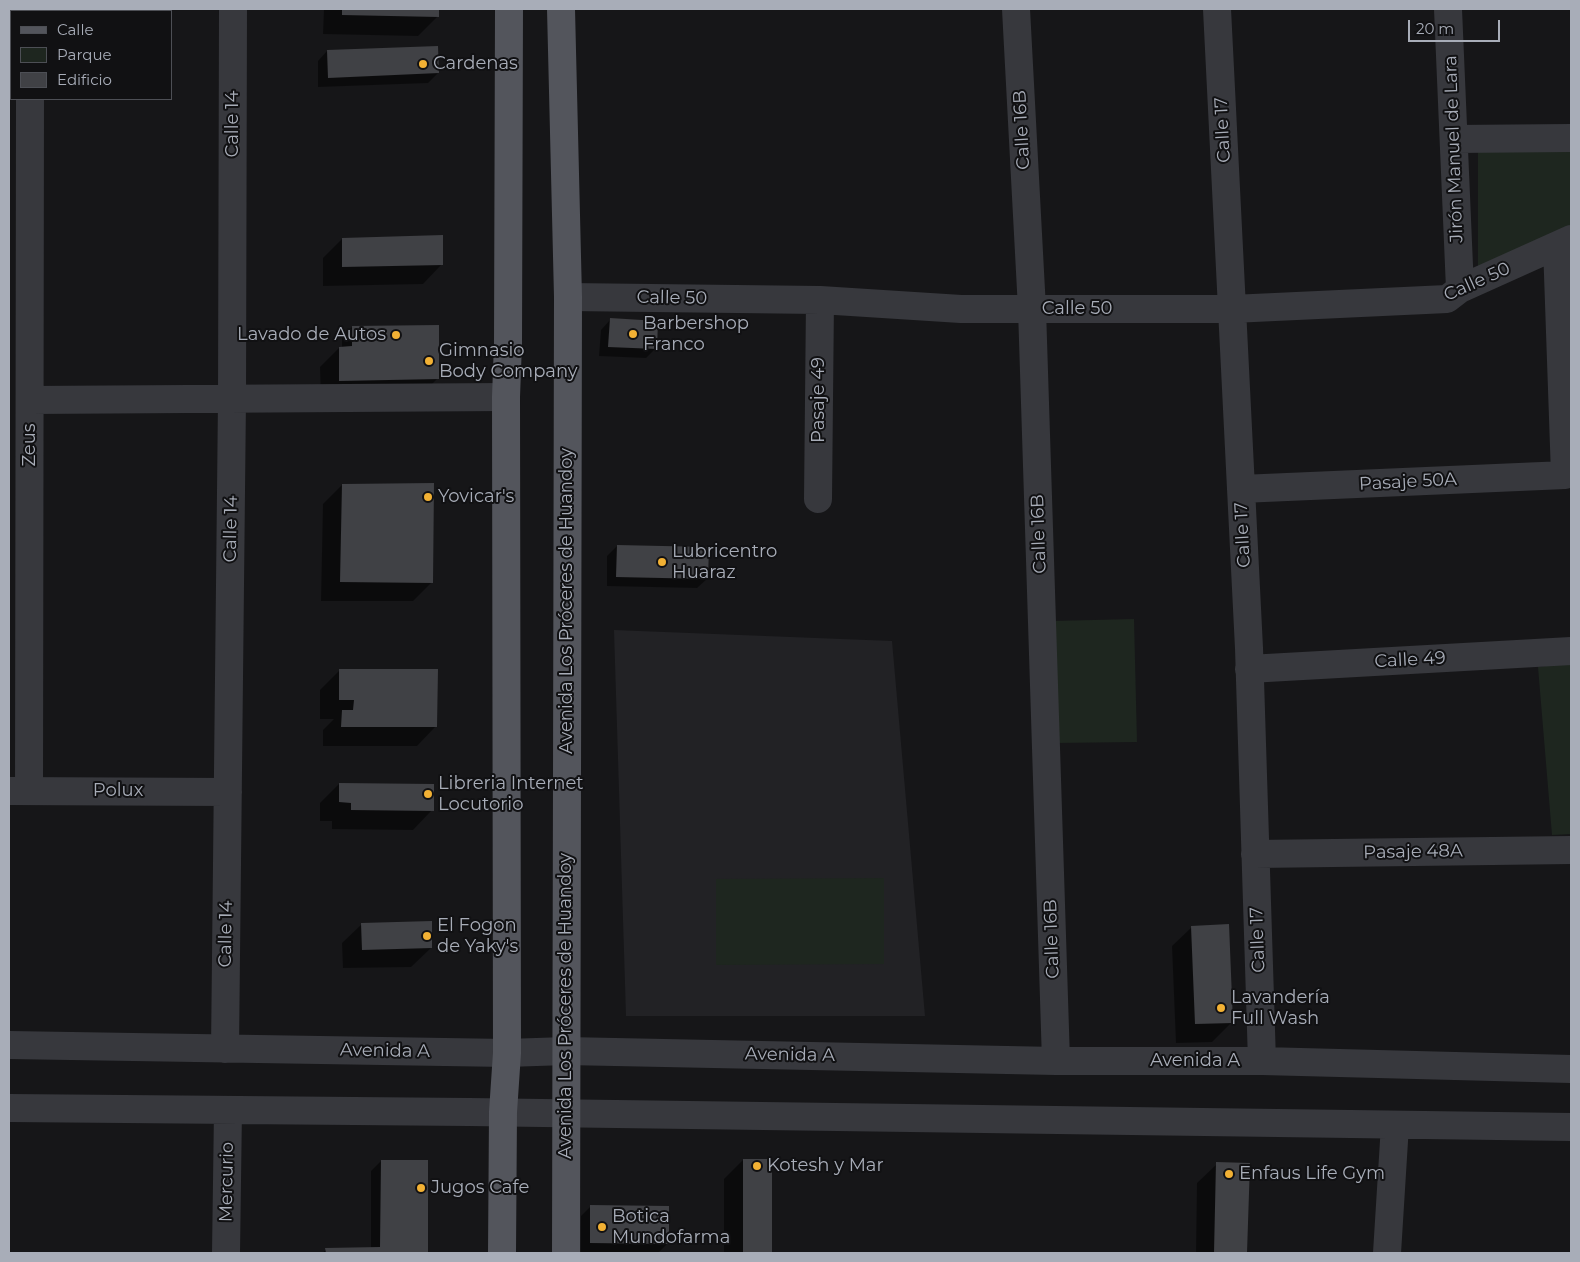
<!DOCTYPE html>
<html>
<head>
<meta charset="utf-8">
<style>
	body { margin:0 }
	#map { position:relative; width:1580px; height:1262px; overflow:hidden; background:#161618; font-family:Montserrat,sans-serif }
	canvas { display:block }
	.frame { position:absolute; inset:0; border:10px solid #a8adb8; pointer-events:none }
	.legend { position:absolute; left:10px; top:10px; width:162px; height:90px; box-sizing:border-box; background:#111113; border:1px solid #4d4f55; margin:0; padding:6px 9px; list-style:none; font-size:15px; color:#a8adb8 }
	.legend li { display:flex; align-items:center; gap:10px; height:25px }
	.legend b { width:25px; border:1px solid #4d4f55 }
	.scale { position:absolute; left:1408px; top:20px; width:92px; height:22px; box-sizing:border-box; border:2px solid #a8adb8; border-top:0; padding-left:6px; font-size:15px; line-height:18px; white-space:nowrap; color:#a8adb8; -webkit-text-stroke:4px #111113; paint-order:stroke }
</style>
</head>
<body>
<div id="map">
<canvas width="1580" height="1262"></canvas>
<div class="frame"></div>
<ul class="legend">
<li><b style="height:6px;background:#53555c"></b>Calle</li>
<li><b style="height:14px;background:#1e261f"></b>Parque</li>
<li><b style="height:14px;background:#404145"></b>Edificio</li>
</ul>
<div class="scale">20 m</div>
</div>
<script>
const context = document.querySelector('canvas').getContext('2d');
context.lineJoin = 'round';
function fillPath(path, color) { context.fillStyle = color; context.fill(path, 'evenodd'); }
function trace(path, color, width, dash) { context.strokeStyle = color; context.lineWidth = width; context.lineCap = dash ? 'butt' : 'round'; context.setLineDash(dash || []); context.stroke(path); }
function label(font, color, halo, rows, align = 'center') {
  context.font = font + ' Montserrat,sans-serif'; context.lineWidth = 4; context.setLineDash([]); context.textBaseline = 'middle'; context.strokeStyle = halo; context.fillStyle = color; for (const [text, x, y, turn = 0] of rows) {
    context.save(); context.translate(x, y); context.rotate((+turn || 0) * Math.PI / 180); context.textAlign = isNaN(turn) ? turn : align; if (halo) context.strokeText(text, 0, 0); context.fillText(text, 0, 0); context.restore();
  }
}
fillPath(new Path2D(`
	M614,630L892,641L925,1016H626Z`), '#222225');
fillPath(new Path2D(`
	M1571,151V226L1478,270V152Z
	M1134,619L1137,742L1054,743L1052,621Z
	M1571,663V834L1552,835L1538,667Z
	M884,878V964L716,965V879Z`), '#1e261f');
fillPath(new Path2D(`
	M324,9H438V16L418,36L323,34Z
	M327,51L438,73L428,83L318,87V61Z
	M342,239L442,264L423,284L323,286V258Z
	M610,320L656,348L646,358L599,356L601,330Z
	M352,327L438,378L419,397L321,400L320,367L339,348H342V337Z
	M342,485L432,582L413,601H321L323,504Z
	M617,546L707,579L697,588L607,586V556Z
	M339,671L436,726L417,746H323V730L334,719H320V690Z
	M339,784L432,810L413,830L332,829V821H320V803Z
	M362,924L431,948L411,967L343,968L342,943Z
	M1192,927L1231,1023L1212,1042L1176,1043L1172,946Z
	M743,1160H770L771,1253H724V1179Z
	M381,1161H427L426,1253H322L326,1250L371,1248V1171Z
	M1217,1164L1248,1165L1246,1253H1196L1197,1183Z
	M591,1206L668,1243L658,1253L581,1252V1216Z`), '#0007');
fillPath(new Path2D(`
	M342,9H439V17L342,15Z
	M438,46L439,73L328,78L327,50Z
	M443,235V265L342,267V238Z
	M610,318L658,321L657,349L608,347Z
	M439,325V379L339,381V347L352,346V326Z
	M434,483L433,583L340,582L342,484Z
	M617,545L709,547L708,579L616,577Z
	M339,669H438L437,727H341L342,710H353L354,700H339Z
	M339,783L434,784V811L351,810V803L339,802Z
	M432,921V948L362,950L361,923Z
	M1229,924L1233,1023L1195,1024L1191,926Z
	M743,1159H772V1253H743Z
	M381,1160H428V1253H326L325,1248L380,1247Z
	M1216,1162L1250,1163L1247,1253H1214Z
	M590,1205L669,1206V1244L590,1243Z`), '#404145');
trace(new Path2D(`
	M1016,9L1032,309L1056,1061
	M1217,9L1249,648L1262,1061
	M1448,9L1460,289
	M31,11V9
	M1454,139L1571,138
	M1557,246L1565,475
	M568,297L820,300L961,309H1232L1447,299L1460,289L1571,239
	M30,400L506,397
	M1241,489L1565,475L1571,468
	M818,499L820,300
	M1249,669L1571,651
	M9,791L228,792
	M29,791L30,99
	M1255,854L1571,850
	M9,1045L507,1053L566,1051L1056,1061H1262L1571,1069
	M225,1049L232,399L233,9
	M9,1108L469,1112L1571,1127
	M226,1253L228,1110
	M1387,1253L1395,1125`), '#37383d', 28);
trace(new Path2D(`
	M561,9L568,297L566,1253
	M502,1253L503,1112L507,1053L506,397L508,343L509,9`), '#53555c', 28);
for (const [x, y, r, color] of [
	[423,64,5,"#f2b134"],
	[633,334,5,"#f2b134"],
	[396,335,5,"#f2b134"],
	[429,361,5,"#f2b134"],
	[428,497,5,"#f2b134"],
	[662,562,5,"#f2b134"],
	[428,794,5,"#f2b134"],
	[427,936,5,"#f2b134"],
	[1221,1008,5,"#f2b134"],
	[757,1166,5,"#f2b134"],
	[1229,1174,5,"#f2b134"],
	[421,1188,5,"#f2b134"],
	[602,1227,5,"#f2b134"]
]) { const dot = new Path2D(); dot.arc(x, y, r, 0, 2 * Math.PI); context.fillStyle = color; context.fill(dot); trace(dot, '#111113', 2); }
label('18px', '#a8adb8', '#111113', [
	["Cardenas",433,64],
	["Barbershop",643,324],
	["Franco",643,345],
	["Lavado de Autos",386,335,"right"],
	["Gimnasio",439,351],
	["Body Company",439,372],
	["Yovicar's",438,497],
	["Lubricentro",672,552],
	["Huaraz",672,573],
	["Libreria Internet",438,784],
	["Locutorio",438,805],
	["El Fogon",437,926],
	["de Yaky's",437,947],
	["Lavandería",1231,998],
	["Full Wash",1231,1019],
	["Kotesh y Mar",767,1166],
	["Enfaus Life Gym",1239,1174],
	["Jugos Cafe",431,1188],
	["Botica",612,1217],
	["Mundofarma",612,1238]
], 'left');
label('18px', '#a8adb8', '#111113', [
	["Calle 14",233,124,-90],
	["Calle 16B",1022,130,-93],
	["Calle 17",1223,130,-93],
	["Jirón Manuel de Lara",1454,149,-92],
	["Calle 50",1477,282,-24],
	["Calle 50",672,298,1],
	["Calle 50",1077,309],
	["Pasaje 49",819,400,-90],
	["Zeus",30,445,-90],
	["Pasaje 50A",1408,482,-3],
	["Calle 14",231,529,-89],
	["Calle 16B",1039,534,-92],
	["Calle 17",1243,535,-93],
	["Avenida Los Próceres de Huandoy",567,601,-90],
	["Calle 49",1410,660,-3],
	["Polux",118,791],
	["Pasaje 48A",1413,852,-1],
	["Calle 14",226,934,-89],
	["Calle 16B",1052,939,-92],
	["Calle 17",1258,940,-92],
	["Avenida Los Próceres de Huandoy",566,1006,-90],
	["Avenida A",385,1051,1],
	["Avenida A",790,1055,1],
	["Avenida A",1195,1061],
	["Mercurio",227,1182,-89]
]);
</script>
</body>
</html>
